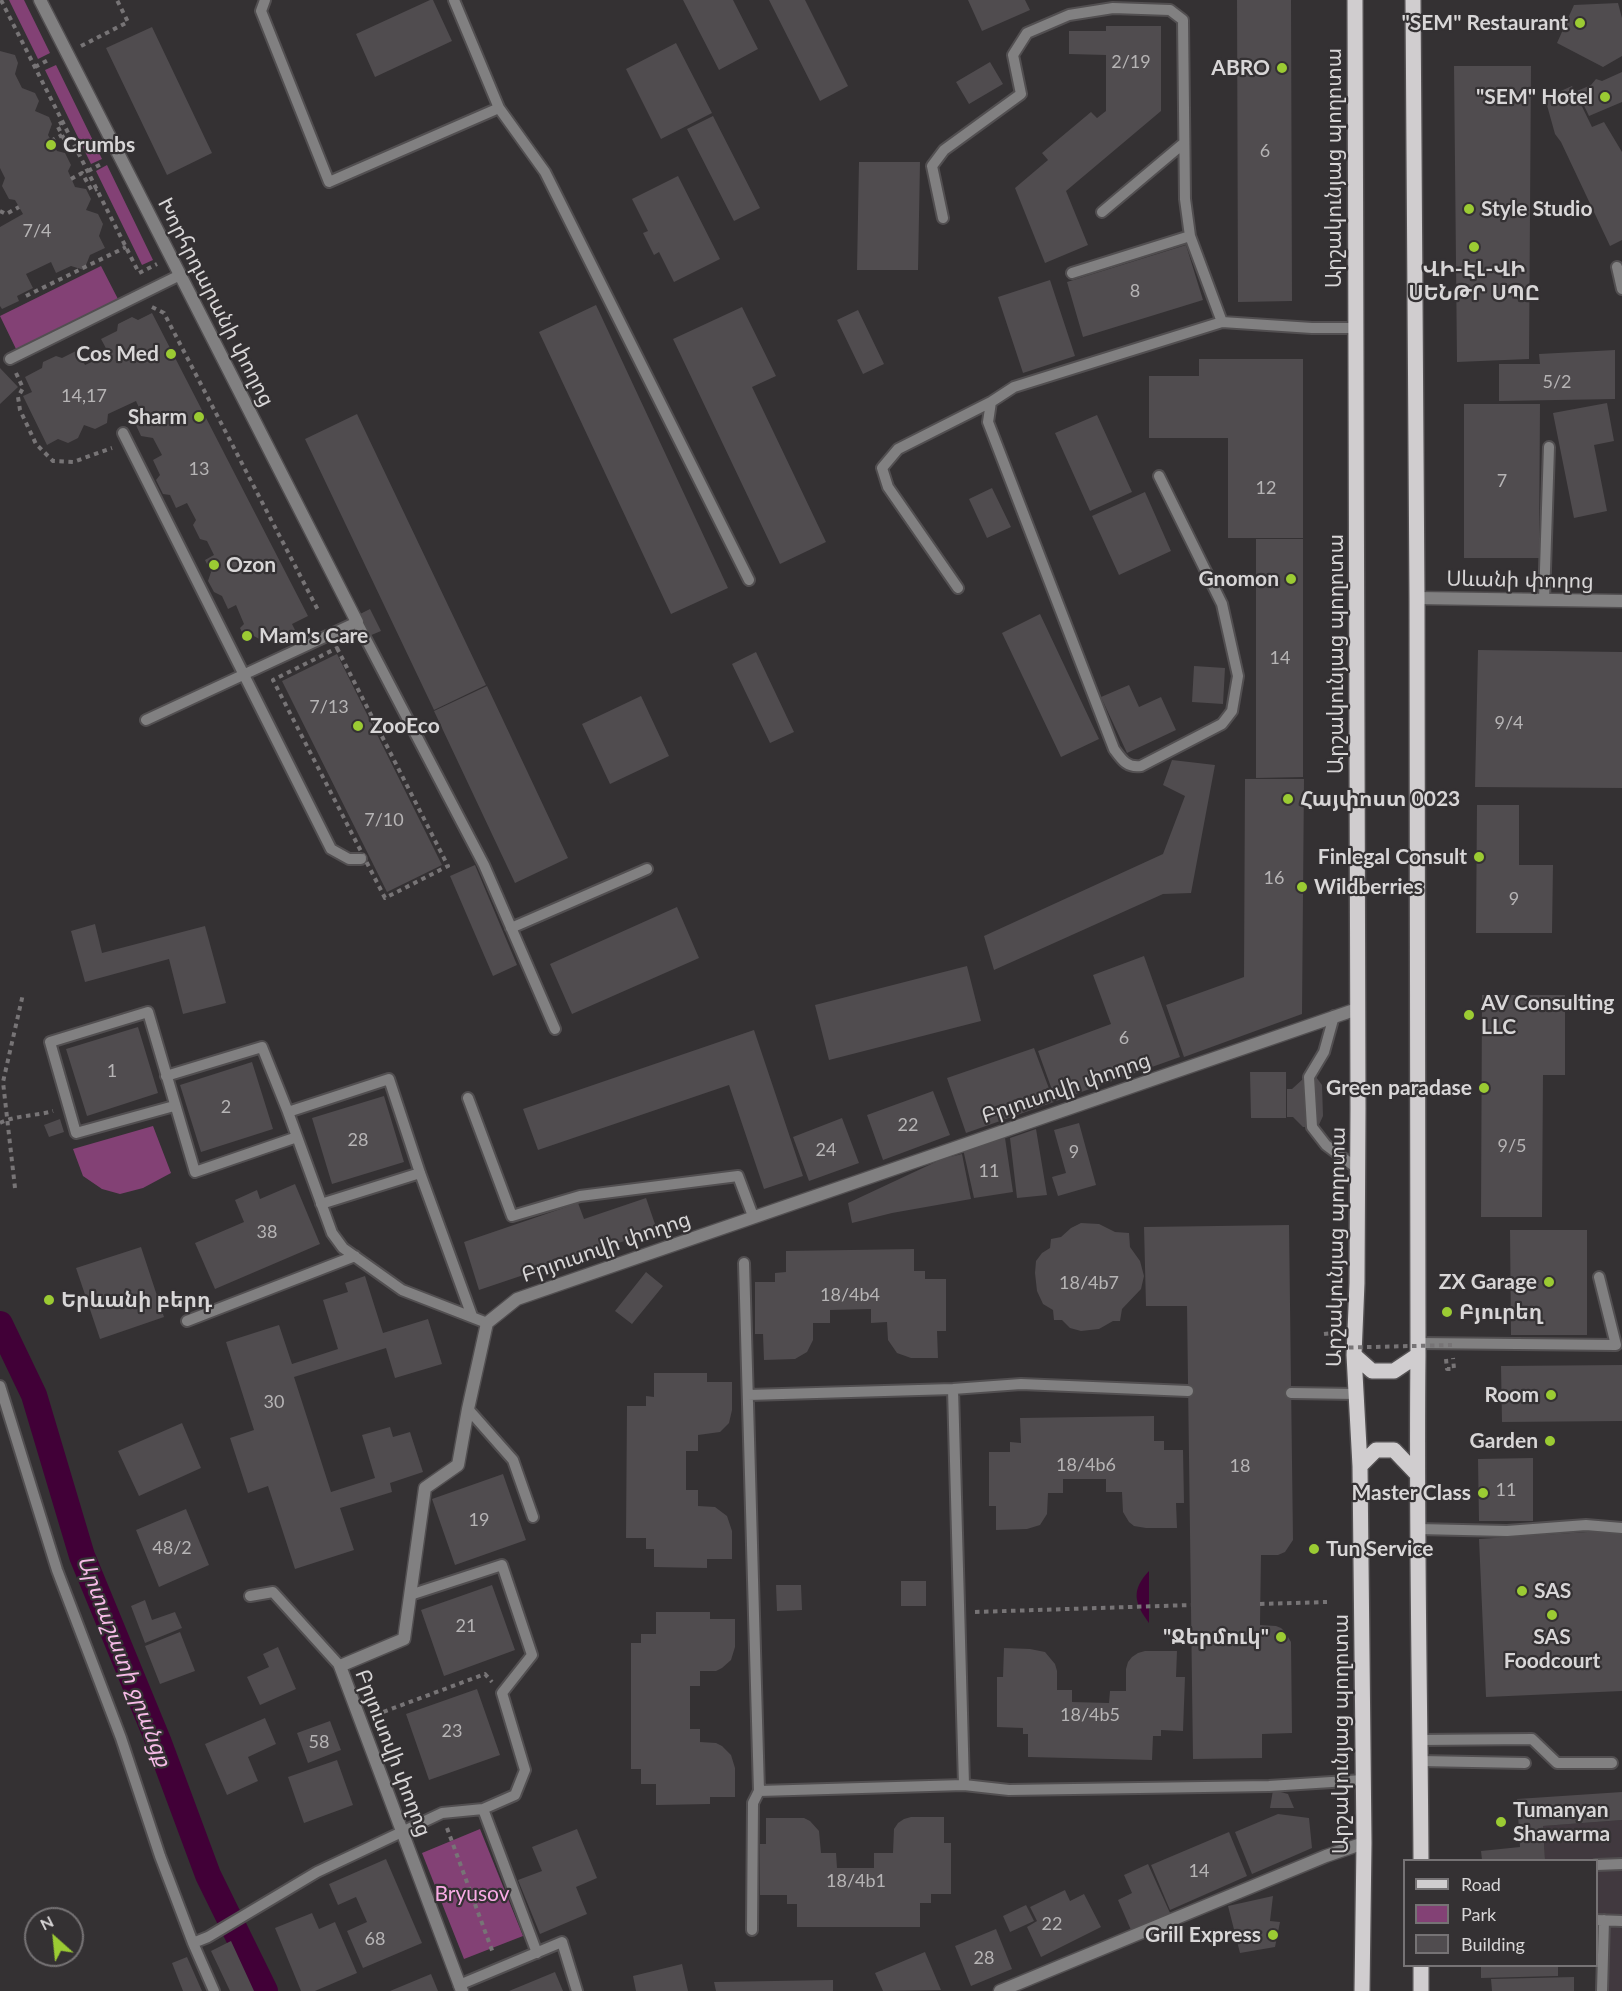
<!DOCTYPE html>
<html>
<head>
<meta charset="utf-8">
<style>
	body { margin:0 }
	#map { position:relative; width:1622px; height:1991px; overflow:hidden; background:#343133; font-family:Lato,sans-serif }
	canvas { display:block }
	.legend { position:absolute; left:1403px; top:1859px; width:195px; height:108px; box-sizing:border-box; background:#343133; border:2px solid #767375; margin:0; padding:8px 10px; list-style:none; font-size:18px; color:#d8d6d7 }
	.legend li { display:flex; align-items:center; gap:12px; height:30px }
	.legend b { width:30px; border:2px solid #767375 }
	.north { position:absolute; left:24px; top:1907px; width:60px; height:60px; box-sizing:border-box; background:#343133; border:2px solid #767375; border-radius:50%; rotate:333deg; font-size:16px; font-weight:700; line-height:24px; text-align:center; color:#d8d6d7 }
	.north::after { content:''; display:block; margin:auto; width:21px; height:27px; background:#9bcb33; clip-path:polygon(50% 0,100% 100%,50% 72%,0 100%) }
</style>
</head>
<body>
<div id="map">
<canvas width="1622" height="1991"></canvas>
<ul class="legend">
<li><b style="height:8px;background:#d0cdcf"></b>Road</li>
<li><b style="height:16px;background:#834175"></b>Park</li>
<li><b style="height:16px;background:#504c4f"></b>Building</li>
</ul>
<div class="north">N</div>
</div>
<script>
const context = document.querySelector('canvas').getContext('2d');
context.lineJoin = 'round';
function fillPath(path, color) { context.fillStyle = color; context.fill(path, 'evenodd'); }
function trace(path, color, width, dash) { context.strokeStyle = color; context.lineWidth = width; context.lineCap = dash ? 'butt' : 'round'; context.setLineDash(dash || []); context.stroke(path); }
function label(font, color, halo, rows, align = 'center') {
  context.font = font + ' Lato,"Noto Sans Armenian",sans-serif'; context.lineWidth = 4.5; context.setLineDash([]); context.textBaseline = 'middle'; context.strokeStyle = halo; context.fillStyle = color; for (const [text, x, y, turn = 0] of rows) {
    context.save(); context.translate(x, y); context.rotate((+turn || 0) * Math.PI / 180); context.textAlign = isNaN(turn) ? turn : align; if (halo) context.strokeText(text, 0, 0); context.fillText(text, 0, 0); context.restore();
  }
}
fillPath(new Path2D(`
	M1622,1820V1991H1608L1605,1944H1597L1596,1860H1545L1543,1826Z`), '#41393f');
fillPath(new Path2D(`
	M9,0H24L50,53L38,59Z
	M56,65L102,159L91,164L45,70Z
	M107,165L153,260L142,265L96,171Z
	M101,266L119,301L17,351L0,316Z
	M153,1126L171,1173L143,1188L120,1194L102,1189L83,1176L73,1149Z
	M480,1829L523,1936L464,1959L422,1853Z`), '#834175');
fillPath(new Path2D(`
	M1149,1571V1623C1134,1603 1131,1590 1149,1571Z`), '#410037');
trace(new Path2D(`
	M0,1324L34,1395L82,1556L159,1743L208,1875L265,1991`), '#410037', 26);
fillPath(new Path2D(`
	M430,0H433L452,41L375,77L356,34Z
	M683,0H733L758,49L719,70Z
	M769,0H805L848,86L820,101Z
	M968,0H1025L1030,10L982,31Z
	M1237,0H1291L1292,301L1238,302Z
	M1618,3L1622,18V56L1603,67L1557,43L1574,5Z
	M1106,26H1161V111L1066,191L1088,245L1045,263L1015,188L1048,160L1042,153L1091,112L1097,118L1106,111V55L1069,54V31H1106Z
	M152,27L212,153L167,175L106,48Z
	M676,43L712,113L661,139L626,69Z
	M0,51L15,55L18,63L15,74L22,88L35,93L39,101L35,111L49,117L52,124L48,135L57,151L65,153L71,165L68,171L75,187L86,189L91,199L86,210L98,214L103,224L99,236L105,248L90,255L84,270L71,266L56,273L51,262L26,274L33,288L17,296L19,301L2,309L0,306V227L23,214L15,200L9,199L2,186L5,178L0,168Z
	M990,62L1003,84L969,104L956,82Z
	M1454,66H1531L1529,359L1457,362Z
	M1622,72V102L1589,116L1577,91L1591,85L1596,79L1602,81Z
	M1572,86L1592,127L1604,122L1622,152V240L1610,246L1561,142L1555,134L1545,98Z
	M713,116L760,208L734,221L687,129Z
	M859,162H920L918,270H857Z
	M678,176L720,259L674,282L659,252L654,255L643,233L648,231L632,199Z
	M1186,245L1203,300L1083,337L1067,282Z
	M1050,280L1075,356L1023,373L998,297Z
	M596,305L728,588L671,614L539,332Z
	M742,307L776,376L752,387L826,542L780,564L673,339Z
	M858,310L884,364L863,374L837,320Z
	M152,313L308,616L292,624L296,632L280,639L276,632L261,640L252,635L245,638L240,628L244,624L236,605L228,609L222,596L214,592L208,581L211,572L205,560L214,555L207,541L200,539L193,525L196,520L187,503L176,508L170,495L163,494L156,480L160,475L153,460L162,455L153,438L141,436L135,423L142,414L136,401L108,414L107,423L95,429L84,425L78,438L68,443L58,439L47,445L23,396L32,392L25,377L42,368L43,362L56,356L62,358L78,350L85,365L109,354L101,339L117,331L118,324L132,317L138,320Z
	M1615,350V399L1499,401V364H1540L1539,354Z
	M1199,359H1303V538H1228V438H1149V376H1199Z
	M0,368L18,387L0,404Z
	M1607,403L1614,441L1594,445L1607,511L1574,518L1553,413Z
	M1464,404H1540L1539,558H1464Z
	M357,414L486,685L434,710L305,439Z
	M1097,415L1132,492L1090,511L1055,433Z
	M992,488L1011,527L987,538L969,499Z
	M1145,492L1171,551L1119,575L1092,516Z
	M1256,539H1303V777L1256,778Z
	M370,609L381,631L369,636L358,615Z
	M1040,614L1099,739L1061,757L1002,633Z
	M1478,650L1622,652V788L1475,787Z
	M756,652L794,732L770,743L732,664Z
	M337,654L442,865L387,892L282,681Z
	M1194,666L1225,668L1223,704L1192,702Z
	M1129,685L1139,707L1161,697L1176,730L1127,753L1101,697Z
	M487,686L568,858L515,883L434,711Z
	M641,696L669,756L610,784L582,724Z
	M1172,760L1215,765L1191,893L1163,894L994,970L984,936L1163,854L1185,796L1163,785Z
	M1245,779H1304L1302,1014L1184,1057L1166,1005L1244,977Z
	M1477,805H1519V865H1553L1552,933H1476Z
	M475,865L517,965L493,976L450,876Z
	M677,907L699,958L572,1014L550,964Z
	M95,924L102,953L205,926L226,1003L183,1014L169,959L85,982L71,931Z
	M1144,956L1180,1057L1056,1101L1038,1051L1111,1024L1093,975Z
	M967,966L981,1021L829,1060L815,1005Z
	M1482,995H1565V1075H1543L1542,1217H1481Z
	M138,1027L158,1093L87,1116L66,1049Z
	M754,1030L803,1176L764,1189L729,1085L538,1150L523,1109Z
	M1034,1048L1054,1102L966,1133L947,1078Z
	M252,1062L273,1129L201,1152L180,1085Z
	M1250,1072H1286V1118H1251Z
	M1316,1077L1322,1085L1323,1116L1318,1127H1303L1293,1117H1287V1089H1292L1304,1078Z
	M933,1091L950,1135L883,1160L867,1115Z
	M384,1096L404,1162L332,1184L312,1118Z
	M842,1118L859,1163L809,1181L793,1137Z
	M60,1119L64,1132L49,1137L44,1125Z
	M1079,1123L1096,1185L1058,1196L1052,1177L1066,1173L1054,1130Z
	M1036,1129L1047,1195L1017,1198L1010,1138Z
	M1005,1138L1013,1192L974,1198L963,1149Z
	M962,1154L971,1199L892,1213L852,1223L848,1203L942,1159Z
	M295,1184L320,1244L215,1289L195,1243L244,1222L235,1200L257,1190L260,1199Z
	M646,1198L657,1230L479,1290L464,1242L578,1203L584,1219Z
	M1081,1223L1099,1224L1115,1232L1129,1233L1130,1247L1140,1261L1144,1276L1141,1289L1122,1309L1120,1321H1113L1099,1329L1081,1331L1070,1328L1062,1320H1054L1053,1310L1043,1304L1037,1291L1035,1273L1036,1261L1042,1253L1050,1248L1051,1239L1061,1237L1071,1228Z
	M1289,1225L1293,1540L1285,1552L1278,1555H1261L1260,1625L1276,1626L1281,1628L1285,1632L1291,1642L1292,1733L1262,1734V1758L1193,1759L1187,1306H1146L1144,1227Z
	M1510,1230H1587V1335H1511Z
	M141,1247L164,1317L100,1339L76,1268Z
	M914,1249V1271H925V1279H946V1331H937L938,1358H911L897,1353L888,1340L887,1322L871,1323V1309L830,1310V1323H813V1340L807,1352L795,1359L764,1360L763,1334H755V1282H775V1273L786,1272V1251Z
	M646,1272L663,1286L632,1324L615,1311Z
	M365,1276L383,1333L428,1319L442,1364L395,1378L386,1348L294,1377L331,1492L375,1478L362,1435L390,1427L393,1437L410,1432L423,1472L390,1483L392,1492L340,1508L354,1550L295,1569L268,1486L248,1493L230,1438L254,1430L226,1342L279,1325L292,1364L338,1349L323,1300L348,1292L345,1283Z
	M1622,1365V1421L1502,1422L1501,1366Z
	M654,1373H707V1382H732V1410L729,1423L720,1432L698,1435V1451H686V1490H698V1506L715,1507L727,1516L732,1531V1559H707V1568L654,1567V1549H646V1538H626L627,1406H646V1396L654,1397Z
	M1154,1416V1441H1164V1450H1183L1184,1503H1176L1177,1528H1146L1134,1526L1129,1522L1123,1512L1122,1492H1106V1479H1063V1493H1048L1047,1514L1040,1525L1027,1529L996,1530V1506H989V1452H1010V1442L1021,1443L1020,1418Z
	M182,1423L201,1468L139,1496L118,1451Z
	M1533,1458V1521H1479L1478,1459Z
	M503,1474L526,1540L455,1565L432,1499Z
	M186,1509L209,1565L159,1587L136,1530Z
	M1618,1530L1622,1533V1691L1486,1697L1479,1539Z
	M901,1581H926V1606H901Z
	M492,1585L515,1650L444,1676L421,1610Z
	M776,1585H801L802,1610L777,1611Z
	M145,1600L152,1620L175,1612L182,1628L145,1643L131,1606Z
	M656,1612H710V1619H735V1647L731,1660L722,1668L716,1671H700V1686H690V1729H700V1742L716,1743L722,1746L731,1755L735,1768V1797H710V1804L656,1805V1784H641V1769H631V1643H641V1634H656Z
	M180,1632L195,1671L160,1684L145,1646Z
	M278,1647L296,1689L260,1705L247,1677L269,1667L263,1654Z
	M1004,1648L1030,1649L1045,1652L1055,1664L1057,1671V1690H1072V1702L1109,1703L1110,1691H1126V1669L1128,1662L1132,1657L1138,1653L1145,1651H1177L1176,1677H1185L1183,1731L1161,1730V1736H1153L1152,1760L1028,1757V1734H1023V1728L997,1727V1677H1003Z
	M477,1689L500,1755L429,1780L406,1714Z
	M265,1718L276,1744L248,1757L258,1781L227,1795L205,1744Z
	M330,1721L341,1750L308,1763L297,1733Z
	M337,1760L353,1805L304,1823L288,1777Z
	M1273,1790L1288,1794L1294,1808H1270Z
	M1622,1792V1820L1543,1826L1545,1860H1482L1481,1851L1520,1847L1517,1799Z
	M1278,1814L1309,1818L1312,1848L1252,1874L1235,1832Z
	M911,1817H944V1843H951V1894H931V1903H920V1927H797V1904H787V1895H760V1844H766V1818H804L810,1821L819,1831L821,1853H836L837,1868H874V1853H893L894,1829L898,1823L904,1819Z
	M577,1829L597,1878L576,1887L587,1914L540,1934L518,1880L542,1871L532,1847Z
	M1229,1832L1247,1876L1170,1910L1151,1865Z
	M386,1859L422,1943L363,1968L347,1931L367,1922L356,1897L338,1905L329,1884Z
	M1148,1864L1170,1913L1131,1930L1118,1900L1132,1893L1124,1875Z
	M1065,1890L1070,1901L1084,1894L1101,1927L1041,1957L1027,1927L1037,1921L1030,1907Z
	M1273,1896L1270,1921L1280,1922L1275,1947L1240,1953L1228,1906Z
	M1026,1905L1034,1921L1010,1932L1003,1916Z
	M312,1913L319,1929L335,1922L357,1973L315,1991H301L275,1928Z
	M996,1929L1012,1969L971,1986L955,1946Z
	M231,1941L254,1991H230L211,1951Z
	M925,1952L941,1990L883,1991L875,1973Z
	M187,1957L202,1991H183L172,1963Z
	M682,1964L688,1991H636L633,1976Z
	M1481,1966H1558V1976L1481,1978Z
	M555,1972L563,1991H509Z
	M431,1974L438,1991H390Z
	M1574,1977V1991H1492L1491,1979Z
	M833,1980V1991H716L714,1982Z`), '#504c4f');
const service = new Path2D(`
	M265,0L261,11L329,182L499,108L454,0
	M499,108L545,172L749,580
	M1102,212L1184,143
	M943,218L932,166L944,150L1021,94L1013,55L1027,33L1069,15L1113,8L1170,10L1183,20L1185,199L1190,236L1222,322
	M1617,267L1622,289
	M1072,273L1190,236
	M10,359L180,275
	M123,433L331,849L349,859H361
	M1159,476L1222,604L1238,676L1232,711L1222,724L1141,766C1127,768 1122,760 1114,749L988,422L991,402L1014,387L1222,322L1312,328H1355
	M958,588L888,487L882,468L898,449L991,402
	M1544,600L1549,447
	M146,720L357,622L484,865L555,1029
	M511,928L647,869
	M1334,1016L1324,1052L1309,1077L1312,1127L1326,1145L1358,1169
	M166,1076L262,1047L288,1112
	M468,1098L512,1216L580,1196L738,1176L753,1216
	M174,1106L76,1133L50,1042L148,1012L195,1172L297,1137
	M321,1204L420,1173
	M744,1263L759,1791L753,1803L752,1930
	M472,1316L420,1173L389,1079L288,1112L332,1233L343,1248L402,1290L487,1323
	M187,1321L355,1256
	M1418,1343L1616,1345L1599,1277
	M0,1386L57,1570L121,1738L160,1856L193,1943L214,1991
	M953,1389L964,1785
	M1291,1393L1356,1394
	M748,1395L953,1389L1021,1384L1188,1391
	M468,1409L513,1460L533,1517
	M1418,1529L1507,1531L1586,1525L1622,1528
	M250,1596L273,1592L340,1666
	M1420,1740L1532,1739L1557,1763H1612
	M1420,1761L1525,1763
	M759,1791L964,1785L1009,1790L1269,1786L1363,1780
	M483,1809L537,1953
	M1596,1865L1622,1864
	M1596,1920L1622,1921
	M193,1943L208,1937L317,1872L442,1813L483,1809L515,1795L525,1770L502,1693L532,1655L502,1565L410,1595
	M459,1985L562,1942L577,1991
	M1602,1991L1604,1920`);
const minor = new Path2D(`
	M40,0L357,622
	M462,1991L340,1666L404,1639L425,1488L458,1465L468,1409L487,1323L517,1299L1357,1009
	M1000,1991L1326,1856L1364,1843`);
const tertiary = new Path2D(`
	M1417,598L1622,601`);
const primary = new Path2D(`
	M1355,0L1358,1108L1357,1283L1354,1355L1360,1466L1364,1843L1362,1991
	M1413,0L1417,598L1418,1355C1416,1524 1420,1692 1421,1860
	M1354,1355L1372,1371H1394L1418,1355
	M1360,1466L1376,1450H1394L1416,1473
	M1421,1966V1991`);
trace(service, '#524f51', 14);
trace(minor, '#524f51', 15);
trace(tertiary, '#524f51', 15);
trace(primary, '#524f51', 18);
trace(new Path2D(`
	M1,0L139,273L157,264
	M81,46L128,22L117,0
	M35,67L50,59
	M63,122L57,125L68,147
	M51,141L62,135
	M88,171L103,163
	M71,179L82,173L92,191L97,189
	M0,211L6,214L19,207
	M26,296L126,247
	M152,307L164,313L319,612
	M16,373L23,388L18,397L20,410L36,444L53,461L73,462L112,448
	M337,648L448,866L385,898L273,680Z
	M0,1123C16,1115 36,1116 53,1111
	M15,1188L3,1082L23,994
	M1324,1334L1332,1333L1331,1348
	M1446,1359L1447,1369H1454L1453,1358
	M1260,1604L1327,1602
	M975,1612L1191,1605
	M375,1715L485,1674L492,1682
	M447,1828L493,1953`), '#777476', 4, [4.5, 4.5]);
trace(service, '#818081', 10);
trace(minor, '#818081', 12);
trace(tertiary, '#818081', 12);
trace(primary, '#d0cdcf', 15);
trace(new Path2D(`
	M1331,1348L1452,1345`), '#777476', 4, [4.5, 4.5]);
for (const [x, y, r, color] of [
	[1580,23,6,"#9bcb33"],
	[1282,68,6,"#9bcb33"],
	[1605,97,6,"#9bcb33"],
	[51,145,6,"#9bcb33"],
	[1469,209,6,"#9bcb33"],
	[1474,247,6,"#9bcb33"],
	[171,354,6,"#9bcb33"],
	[199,417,6,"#9bcb33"],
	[214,565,6,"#9bcb33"],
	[1291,579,6,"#9bcb33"],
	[247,636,6,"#9bcb33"],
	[358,726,6,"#9bcb33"],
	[1288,799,6,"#9bcb33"],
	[1479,857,6,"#9bcb33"],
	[1302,887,6,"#9bcb33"],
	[1469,1015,6,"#9bcb33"],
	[1484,1088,6,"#9bcb33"],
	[1549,1282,6,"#9bcb33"],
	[49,1300,6,"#9bcb33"],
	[1447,1312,6,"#9bcb33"],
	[1551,1395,6,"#9bcb33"],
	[1550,1441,6,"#9bcb33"],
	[1483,1493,6,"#9bcb33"],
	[1314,1549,6,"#9bcb33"],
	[1522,1591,6,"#9bcb33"],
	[1552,1615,6,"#9bcb33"],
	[1281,1637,6,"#9bcb33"],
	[1501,1822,6,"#9bcb33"],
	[1273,1935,6,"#9bcb33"]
]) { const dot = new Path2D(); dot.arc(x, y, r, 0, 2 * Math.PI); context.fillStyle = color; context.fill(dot); trace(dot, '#343133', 2); }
label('18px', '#b6b4b5', null, [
	["2/19",1131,62],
	["6",1265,151],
	["7/4",37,231],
	["8",1135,291],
	["5/2",1557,382],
	["14,17",84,396],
	["13",199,469],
	["7",1502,481],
	["12",1266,488],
	["14",1280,658],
	["7/13",329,707],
	["9/4",1509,723],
	["7/10",384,820],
	["16",1274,878],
	["9",1514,899],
	["6",1124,1038],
	["1",112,1071],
	["2",226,1107],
	["22",908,1125],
	["28",358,1140],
	["9/5",1512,1146],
	["24",826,1150],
	["9",1074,1152],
	["11",989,1171],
	["38",267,1232],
	["18/4b7",1089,1283],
	["18/4b4",850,1295],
	["30",274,1402],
	["18/4b6",1086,1465],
	["18",1240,1466],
	["11",1506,1490],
	["19",479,1520],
	["48/2",172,1548],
	["21",466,1626],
	["18/4b5",1090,1715],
	["23",452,1731],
	["58",319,1742],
	["14",1199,1871],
	["18/4b1",856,1881],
	["22",1052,1924],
	["68",375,1939],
	["28",984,1958]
]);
label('bold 21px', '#d8d6d7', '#343133', [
	["\"SEM\" Restaurant",1568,23],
	["ABRO",1270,68],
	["\"SEM\" Hotel",1593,97],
	["Crumbs",63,145,"left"],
	["Style Studio",1481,209,"left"],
	["ՎԻ-ԷԼ-ՎԻ",1474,269,"center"],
	["ՍԵՆԹՐ ՍՊԸ",1474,293,"center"],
	["Cos Med",159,354],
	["Sharm",187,417],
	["Ozon",226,565,"left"],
	["Gnomon",1279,579],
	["Mam's Care",259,636,"left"],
	["ZooEco",370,726,"left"],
	["Հայփոստ 0023",1300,799,"left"],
	["Finlegal Consult",1467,857],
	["Wildberries",1314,887,"left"],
	["AV Consulting",1481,1003,"left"],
	["LLC",1481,1027,"left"],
	["Green paradase",1472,1088],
	["ZX Garage",1537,1282],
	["Երևանի բերդ",61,1300,"left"],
	["Բյուրեղ",1459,1312,"left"],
	["Room",1539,1395],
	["Garden",1538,1441],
	["Master Class",1471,1493],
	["Tun Service",1326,1549,"left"],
	["SAS",1534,1591,"left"],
	["\"Ջերմուկ\"",1269,1637],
	["SAS",1552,1637,"center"],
	["Foodcourt",1552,1661,"center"],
	["Tumanyan",1513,1810,"left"],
	["Shawarma",1513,1834,"left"],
	["Grill Express",1261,1935]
], 'right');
label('21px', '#d8d6d7', '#343133', [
	["Արշակունյաց պողոտա",1334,168,-90],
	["Խորհրդարանի փողոց",216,302,63],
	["Սևանի փողոց",1520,580,1],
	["Արշակունյաց պողոտա",1336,654,-90],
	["Բրյուսովի փողոց",1066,1088,-19],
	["Բրյուսովի փողոց",606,1247,-19],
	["Արշակունյաց պողոտա",1336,1247,-89],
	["Արշակունյաց պողոտա",1341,1734,-90],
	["Բրյուսովի փողոց",393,1753,69]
]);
label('21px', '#faace6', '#343133', [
	["Bryusov",472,1894]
]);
label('italic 22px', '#f6bbe7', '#343133', [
	["Արտաշատի ջրանցք",124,1661,69]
]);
</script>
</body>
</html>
